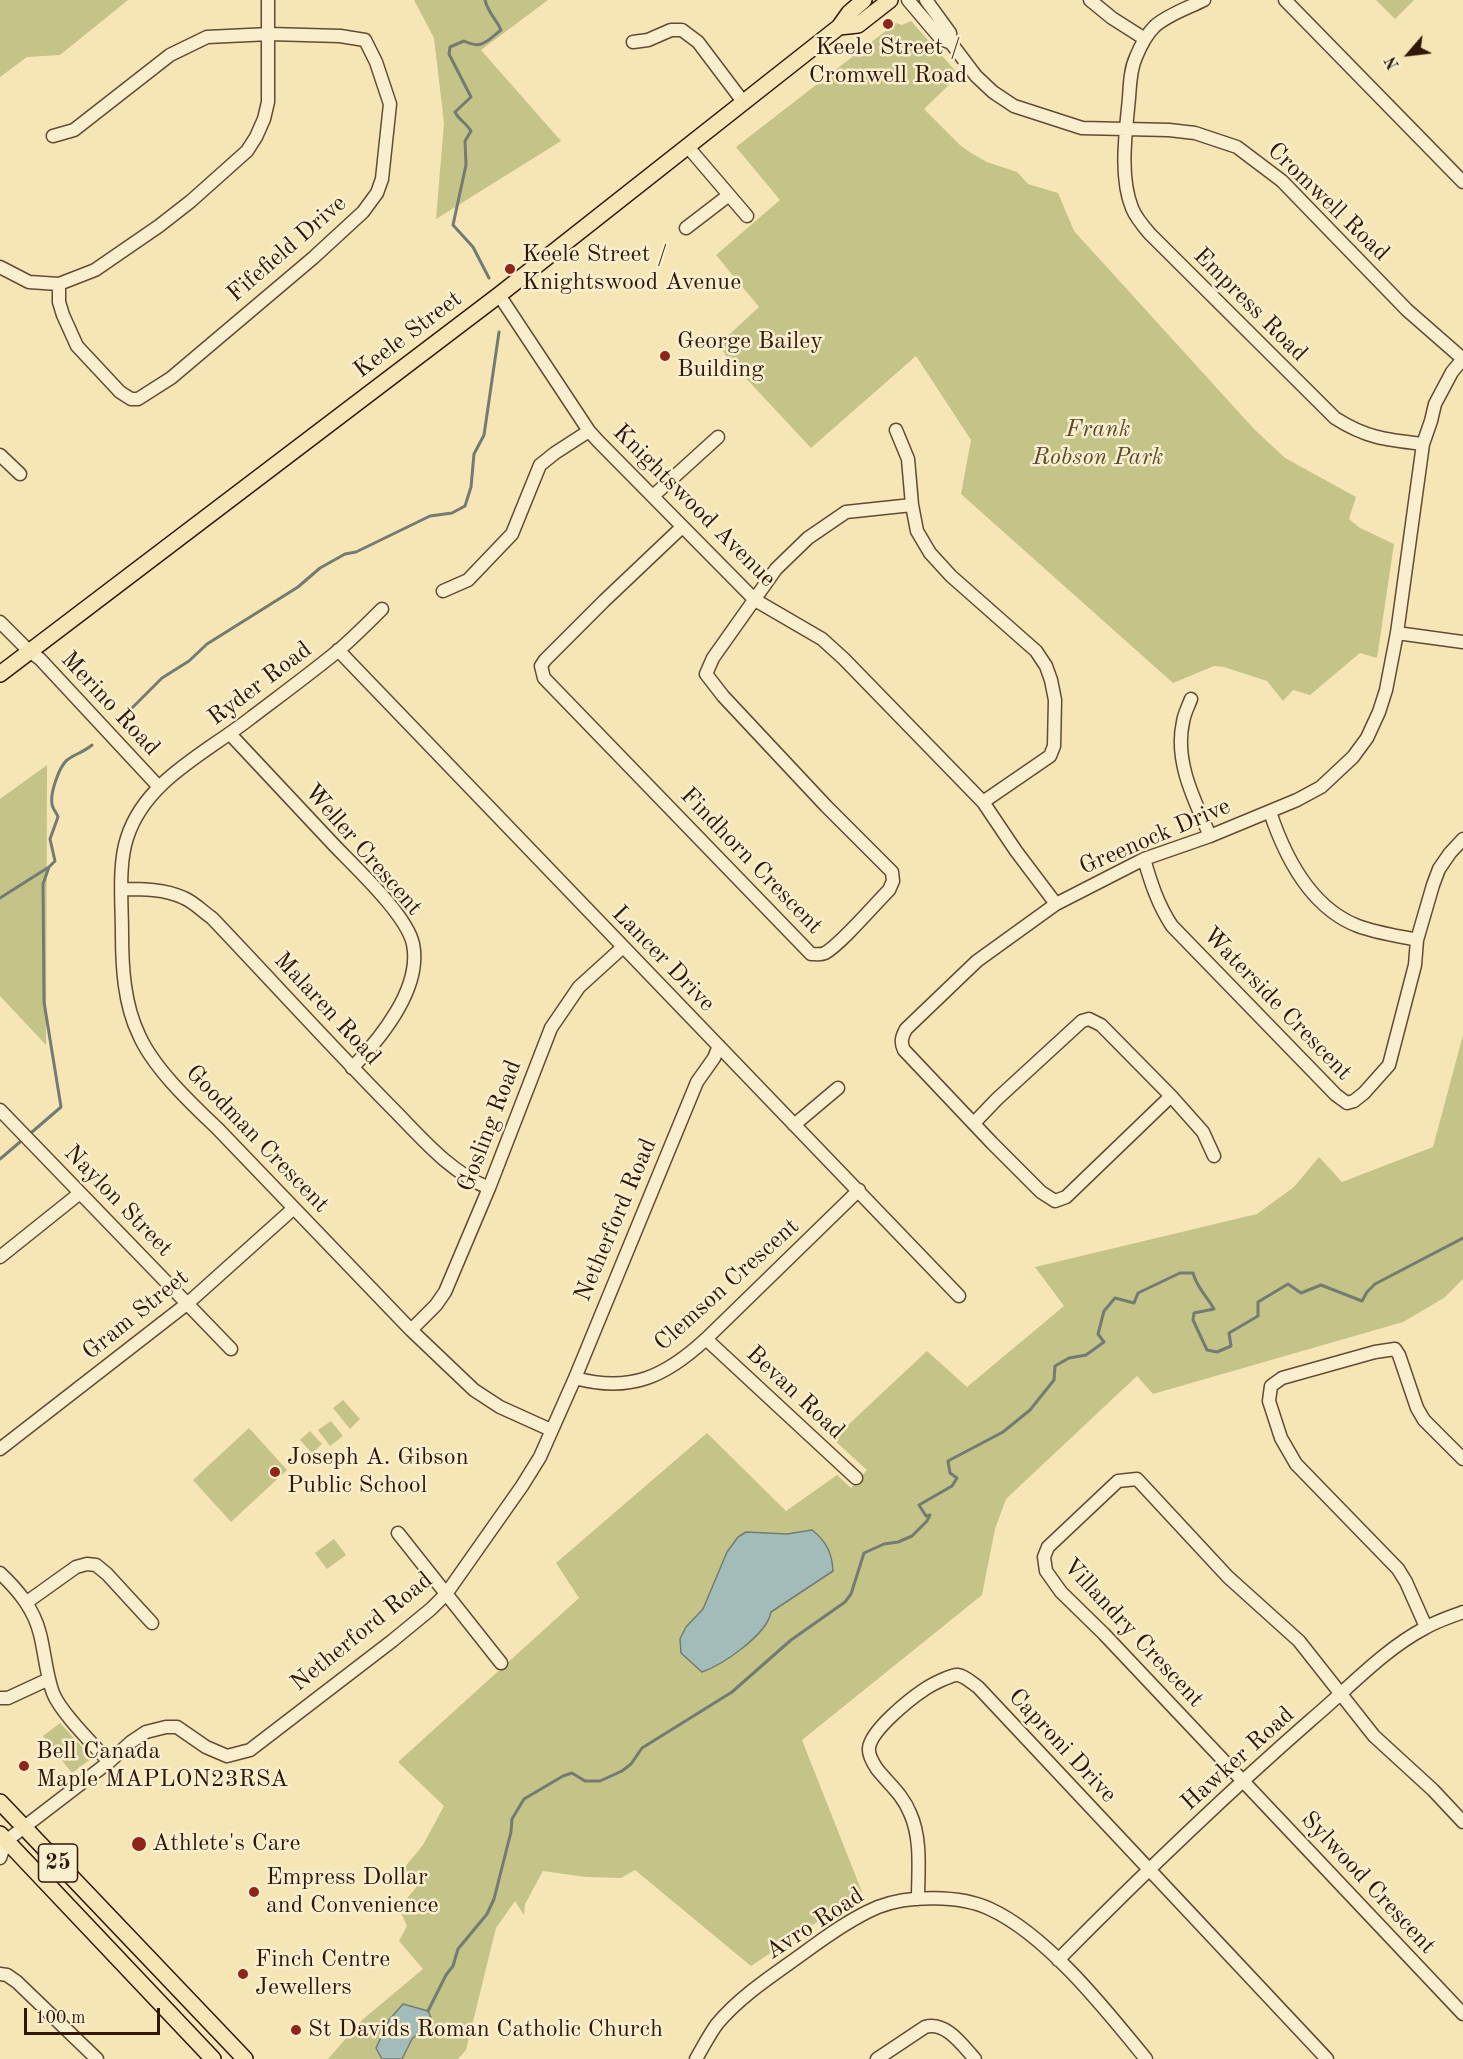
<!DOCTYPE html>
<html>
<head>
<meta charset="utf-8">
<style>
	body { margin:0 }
	#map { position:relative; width:1463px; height:2059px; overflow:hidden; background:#f6e6b5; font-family:"Old Standard TT",serif }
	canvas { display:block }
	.north { position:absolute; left:1379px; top:24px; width:60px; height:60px; -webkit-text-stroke:4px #f9efcf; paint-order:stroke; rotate:242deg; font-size:16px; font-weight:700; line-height:24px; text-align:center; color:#301709 }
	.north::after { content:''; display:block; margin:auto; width:21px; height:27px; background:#301709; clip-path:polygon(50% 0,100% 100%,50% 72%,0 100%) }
	.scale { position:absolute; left:24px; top:2008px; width:136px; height:27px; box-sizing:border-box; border:3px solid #301709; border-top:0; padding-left:8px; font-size:18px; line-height:21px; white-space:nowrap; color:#301709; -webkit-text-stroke:4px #f9efcf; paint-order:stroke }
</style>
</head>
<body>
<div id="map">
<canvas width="1463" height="2059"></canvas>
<div class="north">N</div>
<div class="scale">100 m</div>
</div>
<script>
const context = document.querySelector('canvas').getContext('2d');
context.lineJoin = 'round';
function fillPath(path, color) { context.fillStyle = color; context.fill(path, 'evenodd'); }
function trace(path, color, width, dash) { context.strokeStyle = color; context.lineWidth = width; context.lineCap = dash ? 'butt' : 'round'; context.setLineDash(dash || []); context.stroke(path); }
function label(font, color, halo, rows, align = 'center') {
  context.font = font + ' "Old Standard TT",serif'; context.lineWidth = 5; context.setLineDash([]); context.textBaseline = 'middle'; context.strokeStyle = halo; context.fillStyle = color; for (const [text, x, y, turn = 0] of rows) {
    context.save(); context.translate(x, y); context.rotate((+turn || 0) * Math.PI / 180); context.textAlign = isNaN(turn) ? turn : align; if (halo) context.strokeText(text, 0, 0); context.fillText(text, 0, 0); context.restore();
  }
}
fillPath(new Path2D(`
	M0,0H128L60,55L27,57L0,77Z
	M414,0H548L481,50L561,141L436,219L444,123L434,38Z
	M1376,0H1414L1395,19Z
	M911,21L959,75L924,109L961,146L971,153L987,162L1017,172L1028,184L1058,193L1074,231L1254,429L1285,458L1356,497L1349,519L1360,528L1394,544L1377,658L1360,653L1310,695L1293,690L1283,701L1267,681L1224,667L1214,666L1173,683L961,494L971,440L916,356L811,448L728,359L719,344L759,307L716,255L780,200L736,147L896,23L902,25Z
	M47,765L46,1045L0,996V799Z
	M1463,1035V1279L1444,1298L1403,1322L1153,1394L1137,1376L1006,1499L995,1529L982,1595L802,1740L862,1892L751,1966L635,1870L621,1878L586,1877L543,1871L525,1904L524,1915L515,1901L496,1928L466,2050L458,2059H328L362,2020L423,1969L399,1941L407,1926L399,1908L419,1884L404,1868L423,1845L444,1806L398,1762L579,1598L556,1563L707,1433L786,1511L837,1475L851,1488L867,1470L833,1439L927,1351L967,1387L1064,1306L1035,1267L1257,1214L1294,1187L1319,1157L1342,1182L1433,1147Z
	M343,1400L360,1419L350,1429L333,1408Z
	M331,1421L343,1436L330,1446L318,1430Z
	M249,1428L287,1470L231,1522L193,1480Z
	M310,1431L322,1444L312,1453L300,1440Z
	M334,1539L346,1555L327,1569L315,1553Z
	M60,1723L92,1758L72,1773L43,1736Z`), '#c4c388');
const water = new Path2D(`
	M812,1530C826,1541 832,1552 833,1571L771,1612C767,1635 722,1665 702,1672L681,1653L680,1639L686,1627L703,1609L727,1552L738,1537L746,1532L787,1534Z
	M403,2004L428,2011L432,2020L412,2039L402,2059H382L376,2048L389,2020Z`);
fillPath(water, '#a2bdb9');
trace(water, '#747b73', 1.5);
trace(new Path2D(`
	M485,0C489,15 496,18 501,30C487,41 482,50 464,41L450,47L449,54L471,97L455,112C459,120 466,123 471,131L465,141L466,165L453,225L473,247L489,278
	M118,722L162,678L189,661L207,644L298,587L320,568L345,554L356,552L430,516L452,513L465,506L471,487L474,454L484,435L499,332
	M0,898L49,867L55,861L50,839L58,817C57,813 52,808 52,804C50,793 59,767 67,760C75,754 84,752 92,745
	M32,1132L61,1107L44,1002L43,884L49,867
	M0,1159L20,1142
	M428,2011L446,1975L453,1966L458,1949L487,1914L494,1899L511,1832L512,1819L524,1799L563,1776L572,1773L585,1781H600L622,1771L631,1764L642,1748L732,1692L791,1640L845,1602L851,1594L864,1553L884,1544L898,1542L912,1536L927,1521L930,1515L926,1516L919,1505L952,1486L957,1478L950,1473L948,1461L1003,1432L1030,1410L1054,1380L1055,1366L1069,1358L1086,1355L1104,1342L1098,1334L1104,1311L1115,1298L1134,1303L1138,1293L1180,1273H1193C1197,1288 1206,1295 1214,1309L1194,1313L1193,1320L1207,1350L1217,1352L1231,1346L1229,1333L1258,1316V1302L1288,1284L1301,1293L1321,1285L1362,1301L1367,1292L1375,1284L1463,1238`), '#747b73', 3);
const minor = new Path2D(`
	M908,0L941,39L951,43L976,76L993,92L1014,106L1082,128L1169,130L1195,133L1237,147L1282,181L1407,310L1463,359
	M926,0L950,33L951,43
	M1090,0L1112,18L1145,39
	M1204,0C1188,8 1169,14 1155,26C1147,34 1140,47 1136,57C1130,70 1130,85 1129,98C1126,131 1119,176 1132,208C1136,218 1143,226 1150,234L1335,418C1366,438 1387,440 1423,444
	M1285,0L1463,182
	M633,42L648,40L671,30H682L698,42L744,103
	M53,136L74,130L170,55L207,37L270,34L340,36L365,40L376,62L390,104L382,179L377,193L363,212L313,258L171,378L138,399H131L120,392L77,346L63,315L59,302V284
	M688,147L747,216
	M686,228L729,195
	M0,267L29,282L59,284L95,270L159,226L191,201L247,151L256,137L264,119L268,102V0
	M499,295L589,431L598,441L755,600L822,639L844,659L983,802L1016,851L1056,904
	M896,430L908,459L912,505L917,531L930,553L951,576L1036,651L1046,666L1051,680L1055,700L1054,746L1050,756L983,802
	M0,455L20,474
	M653,496L718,437
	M681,528L604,601L545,660L541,666L544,678L811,954C816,954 821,955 825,953C841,944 874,905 889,890L893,881L892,872L826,806L723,696L706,674L713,658L776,569L808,538L846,512L912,505
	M443,591L468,580L512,534L540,465L555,453L589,431
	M382,609C368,623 354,637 339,650C311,673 281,695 252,717C208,752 145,780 127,838C118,865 122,904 122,933C122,967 124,1004 139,1035C154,1069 192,1104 218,1129L411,1330L474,1390L500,1407L551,1430
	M0,622L29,651L40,659L159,787
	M1397,633L1463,642
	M338,650L959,1296
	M1191,699C1188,707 1184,714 1183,722C1174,762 1195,801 1210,836
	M230,734C265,771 299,808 334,845C355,867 407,915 413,944C422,988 380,1039 352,1068
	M1270,812C1285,857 1311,908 1358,926C1377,933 1398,936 1417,940
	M1144,859C1151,883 1158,905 1172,926L1336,1095L1347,1103L1354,1101L1364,1093L1389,1065L1415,965L1417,940L1433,885L1439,869L1450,853L1463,839
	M122,889C143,889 165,889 184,898C194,902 203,912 212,918C272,981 330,1045 391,1107C420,1136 449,1172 489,1188
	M1171,1096L1066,1197L1055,1201L1041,1192L992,1143L904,1050C900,1042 902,1036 906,1029L977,961L1056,904L1144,859L1210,836L1297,800L1321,787L1353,757L1367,738L1379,712L1386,690L1397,633L1423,444L1431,421L1435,404L1452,372L1463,359
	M0,1110L231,1349
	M974,1123L997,1099L1082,1021L1089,1019L1101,1025L1171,1096L1203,1132L1214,1156
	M794,1125L838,1088
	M0,1257L80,1193
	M411,1330L436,1305L445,1292L489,1188L551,1028L579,987L623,947
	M706,1339L856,1478
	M575,1378C630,1393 665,1377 706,1339L859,1190
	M0,1449L188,1303L294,1208
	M398,1533L501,1663
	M0,1573C18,1590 34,1609 40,1634C45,1654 46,1674 53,1693C61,1713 94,1745 109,1762
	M27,1602L76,1567L87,1564L96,1565L107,1574L152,1623
	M1426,1627L1406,1582L1398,1569L1296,1464L1281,1438L1269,1401L1271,1386L1282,1378L1375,1352L1395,1349L1399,1355L1417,1408L1424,1420L1463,1459
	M0,1698H8L49,1679
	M1463,1822L1433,1790L1374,1736L1299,1641L1228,1577L1137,1479L1118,1481L1048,1547L1044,1557L1046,1571L1061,1592L1104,1634L1463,2014
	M0,1842L6,1841L109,1762L131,1742L146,1732L166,1727H177L206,1747L227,1756L250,1750L392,1641L431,1609L446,1594L522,1486L540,1457L575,1378L683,1116L697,1082L714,1058L719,1046
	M0,1858L6,1841
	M918,1899C918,1872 922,1839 910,1813C903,1795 889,1784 877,1769C873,1763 868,1755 869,1748C871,1730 910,1699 925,1689C931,1685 952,1674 958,1675C965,1676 972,1683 978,1687L1327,2059
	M1058,1960C1140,1877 1224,1796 1312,1719C1348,1689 1383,1650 1425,1628C1437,1621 1450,1617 1463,1612
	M0,1974L7,1975L17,1982L97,2059
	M696,2059C703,2047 709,2035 717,2024C741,1995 775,1974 805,1952C828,1935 852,1918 878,1907C908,1895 961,1895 990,1909C1047,1935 1106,2010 1146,2059
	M877,2059L925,2027C946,2021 962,2045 975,2059`);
const major = new Path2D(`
	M839,27L858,25L890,0
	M0,674L499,295L839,27L849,13L864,0
	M0,1802L245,2059
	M0,1834L213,2059`);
trace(minor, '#624b34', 15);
trace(major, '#301709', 18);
trace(minor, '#f9efcf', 12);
trace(major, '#f6e6b5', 15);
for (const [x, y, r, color] of [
	[888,24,6,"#8f2418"],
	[510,269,6,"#8f2418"],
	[665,356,6,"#8f2418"],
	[275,1472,6,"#8f2418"],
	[24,1766,6,"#8f2418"],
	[139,1844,8,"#8f2418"],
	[254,1892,6,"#8f2418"],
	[243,1974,6,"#8f2418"],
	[296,2030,6,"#8f2418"]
]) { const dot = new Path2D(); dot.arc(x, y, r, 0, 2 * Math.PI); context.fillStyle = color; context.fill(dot); trace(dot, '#f9efcf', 2); }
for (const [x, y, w] of [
	[58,1863,39]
]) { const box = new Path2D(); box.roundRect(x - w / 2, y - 19, w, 38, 4.5); context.fillStyle = '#f9efcf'; context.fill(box); trace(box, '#301709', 1.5); }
label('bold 22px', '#301709', null, [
	["25",58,1863]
]);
label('24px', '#301709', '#f9efcf', [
	["Keele Street /",888,48,"center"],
	["Cromwell Road",888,76,"center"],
	["Keele Street /",522,255],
	["Knightswood Avenue",522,283],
	["George Bailey",677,342],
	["Building",677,370],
	["Joseph A. Gibson",287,1458],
	["Public School",287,1486],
	["Bell Canada",36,1752],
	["Maple MAPLON23RSA",36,1780],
	["Athlete's Care",152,1844],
	["Empress Dollar",266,1878],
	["and Convenience",266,1906],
	["Finch Centre",255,1960],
	["Jewellers",255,1988],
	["St Davids Roman Catholic Church",308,2030]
], 'left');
label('24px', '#301709', '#f9efcf', [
	["Cromwell Road",1328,202,44],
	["Fifefield Drive",287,249,-41],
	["Empress Road",1250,305,45],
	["Keele Street",408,335,-37],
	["Knightswood Avenue",694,506,45],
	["Ryder Road",260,684,-37],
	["Merino Road",110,704,47],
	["Greenock Drive",1155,837,-23],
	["Weller Crescent",363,850,49],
	["Findhorn Crescent",751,861,46],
	["Lancer Drive",663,959,46],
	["Waterside Crescent",1277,1004,46],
	["Malaren Road",327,1009,47],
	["Gosling Road",490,1126,-69],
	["Goodman Crescent",257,1139,46],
	["Naylon Street",118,1201,46],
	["Netherford Road",616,1220,-67],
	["Clemson Crescent",727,1285,-42],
	["Gram Street",136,1315,-39],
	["Bevan Road",795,1393,43],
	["Netherford Road",362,1632,-39],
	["Villandry Crescent",1133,1633,47],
	["Caproni Drive",1062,1746,47],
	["Hawker Road",1238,1759,-42],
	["Sylwood Crescent",1368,1883,47],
	["Avro Road",815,1924,-33]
]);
label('italic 24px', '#5c4b2f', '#f9efcf', [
	["Frank",1098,430],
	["Robson Park",1098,458]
]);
</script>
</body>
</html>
